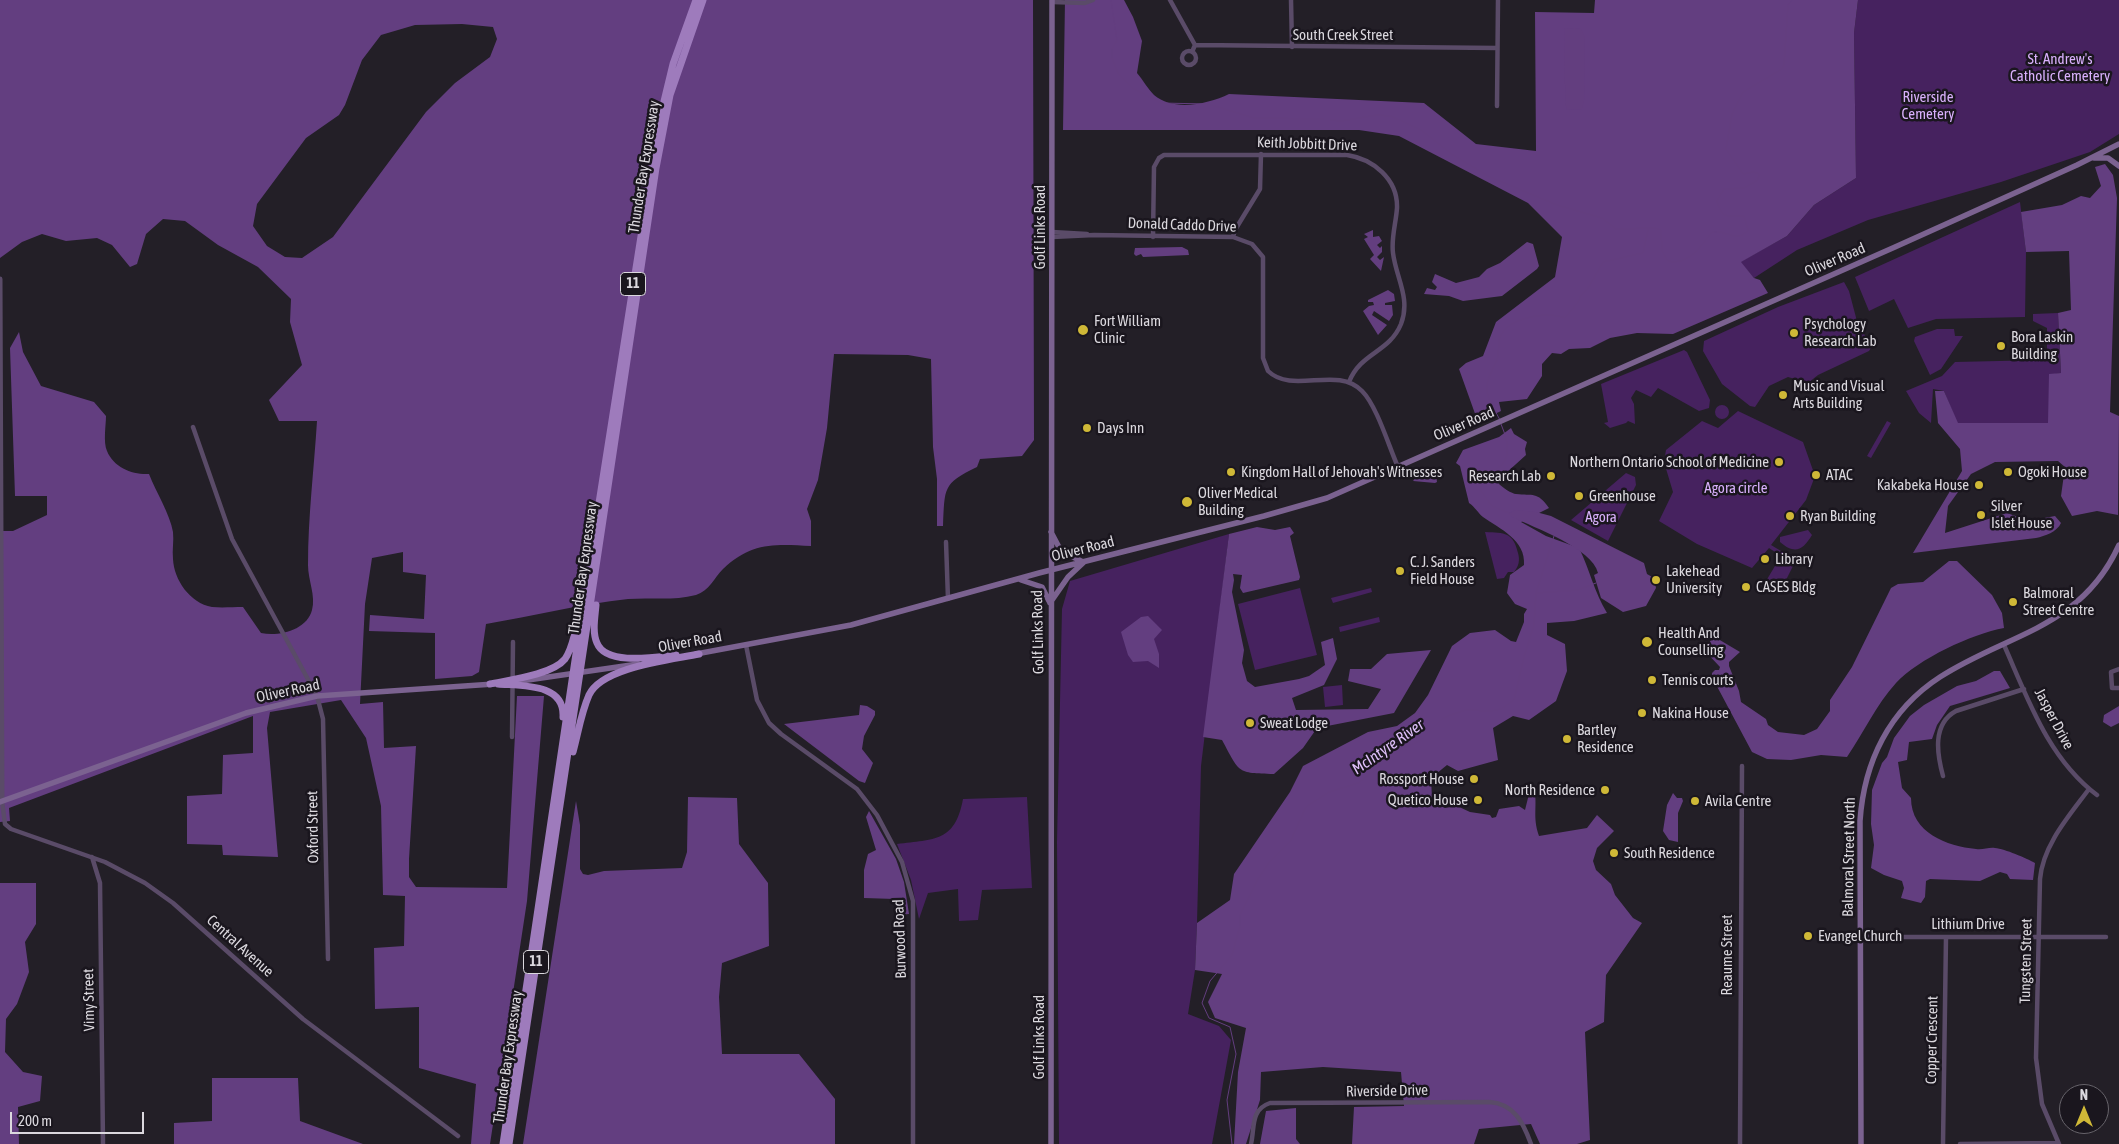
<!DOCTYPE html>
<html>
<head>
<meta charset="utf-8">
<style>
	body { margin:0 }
	#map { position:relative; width:2119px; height:1144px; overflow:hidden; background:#231f27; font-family:"Asap Condensed",sans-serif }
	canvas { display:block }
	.north { position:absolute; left:2059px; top:1084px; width:50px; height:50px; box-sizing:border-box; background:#1a161e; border:1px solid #67646b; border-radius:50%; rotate:0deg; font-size:14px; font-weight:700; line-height:20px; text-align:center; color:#dbd8de }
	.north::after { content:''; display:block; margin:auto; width:18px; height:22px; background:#cfb837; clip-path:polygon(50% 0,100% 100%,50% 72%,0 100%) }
	.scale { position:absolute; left:10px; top:1112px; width:134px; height:22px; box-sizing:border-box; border:2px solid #dbd8de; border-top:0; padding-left:6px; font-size:15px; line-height:18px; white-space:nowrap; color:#dbd8de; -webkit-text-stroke:4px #1a161e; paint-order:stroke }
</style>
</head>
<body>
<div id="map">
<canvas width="2119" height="1144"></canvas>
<div class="north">N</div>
<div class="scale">200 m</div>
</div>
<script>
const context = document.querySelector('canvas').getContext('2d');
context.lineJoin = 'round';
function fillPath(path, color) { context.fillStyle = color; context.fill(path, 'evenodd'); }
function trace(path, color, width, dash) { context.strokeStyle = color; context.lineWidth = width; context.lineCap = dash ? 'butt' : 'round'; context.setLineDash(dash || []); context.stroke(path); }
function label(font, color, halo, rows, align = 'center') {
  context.font = font + ' "Asap Condensed",sans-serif'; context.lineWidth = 5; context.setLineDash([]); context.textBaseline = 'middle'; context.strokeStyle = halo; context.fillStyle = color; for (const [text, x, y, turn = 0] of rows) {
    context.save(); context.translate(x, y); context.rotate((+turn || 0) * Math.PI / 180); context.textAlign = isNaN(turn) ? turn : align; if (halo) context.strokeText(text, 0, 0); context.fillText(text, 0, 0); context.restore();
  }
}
fillPath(new Path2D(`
	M1858,0H2119V134L2090,152L2001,182L1868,220L1797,250L1754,278L1740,262L1787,236L1814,205L1856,178L1854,33Z
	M2020,202L2026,252L2025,317L1936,319L1908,328L1894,299L1869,311L1855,277Z
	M1844,282L1849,291L1858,325L1872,346L1869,351L1818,375L1808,383L1788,377L1769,386L1755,407L1750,406L1722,384L1703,351L1704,341L1778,307Z
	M2058,313L2061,373L2049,375V423H1957L1944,391L1933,389L1931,423L1919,413L1906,391L1942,376L1955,362L2043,360L2047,352V328L2033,321V314Z
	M1937,329H1954L1955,336H1963L1941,369L1930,375L1914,341L1915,337Z
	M1684,350L1687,352L1710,400L1709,408L1699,411L1658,388L1651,397L1636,390L1631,398L1634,404L1635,424L1628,421L1626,423L1610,428L1604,423L1608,422L1601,384Z
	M1715 412a7 7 0 1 1 14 0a7 7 0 1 1-14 0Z
	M1738,411L1803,442L1815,476L1806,500L1771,545L1796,560L1781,590L1766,581L1781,556L1769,548L1752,568L1697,544L1659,521L1673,492L1664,462L1666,450L1702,421L1718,428Z
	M1887,421L1891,423L1871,458L1867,456Z
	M1626,473L1635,477L1636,485L1608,541L1571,520Z
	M1808,530L1812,535C1803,550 1795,555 1780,542V537Z
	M1485,532C1505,533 1513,532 1518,553C1520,560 1519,566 1514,572H1508L1504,578L1497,579Z
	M1229,534L1201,766L1197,923L1195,970L1188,1014L1219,1026L1231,1040L1212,1144H1059L1057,842L1062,609L1070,581Z
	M1300,588L1317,655L1255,670L1238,604Z
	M1371,588L1372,592L1333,603L1331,598Z
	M1379,617L1380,622L1340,632L1339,627Z
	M1342,685L1343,705L1325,707L1323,687Z
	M1027,797L1032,888L982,890L978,920L959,921L958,889L928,893L919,919L911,880L897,844C935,839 955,842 963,799Z`), '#46225f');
fillPath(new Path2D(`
	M0,0H1033L1034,440L1022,456L980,459L977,467C942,484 945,488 943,526H937V479L933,447L931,359L908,355L834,354L827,428L818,480L807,509L811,521V546C775,544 751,542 723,569C714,578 709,591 696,595C673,601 651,597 628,599C580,604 533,616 486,624L479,672L472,676L435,679V633L369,631L370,615L424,619L426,575L403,572V552L372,558L365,604L360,704L383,702L384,748L416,746L409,859V877L416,887L507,888L517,696H544L527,901L490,1144H471L476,1084L419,1068V1007L375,1009L374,948L404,946L405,896L383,895L381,806L366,738L341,700L270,712L267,728L278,857L223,855L222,845L187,844V796L222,794L223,755L253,753V716L9,808L10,821L0,822V531H13L47,515V496H15L10,348L19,332L23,352L41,386L94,402L106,416C106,425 103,442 107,451C114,468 133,475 149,474C156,492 170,514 173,532C174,541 172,550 173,559C174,580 190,603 212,607C222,608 233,607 243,607L261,633C279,637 307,630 312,610C316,596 308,580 308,565C308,517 314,469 317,421H279L269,400L302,365L290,322L291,299L258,267L218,245L185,221L163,219L146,234L137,264L130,267L112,245L97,238L66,241L42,234L22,242L0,258ZM462,24L493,27L497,39L490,57L455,83L426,112L333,237L302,258L285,257L267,246L253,226L257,204L306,138L339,115L345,105L362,60L381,35L415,25Z
	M1065,0H1124L1133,17L1142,41L1137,73C1143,80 1148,89 1154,95C1174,112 1208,104 1229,94L1424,103L1476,144L1536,151L1535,12L1594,13L1595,0H1858L1854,33L1856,178L1814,205L1787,236L1741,262L1754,278L1760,280L1768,293L1673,334L1637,333L1610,338L1590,348L1569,349L1561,354L1552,353L1542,364V376L1527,399L1499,402L1501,411L1478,422L1459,369L1466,363L1483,356L1496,322L1555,277L1562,237L1528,203L1399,136L1359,130H1063Z
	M2105,164L2113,175L2117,198L2110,412L2119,416L2118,515L2097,511L2072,516L2061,496L2065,467L2058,461L1995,462L1971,474L1948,506L1945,533L2007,513L2029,521L2055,516L2061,523C2057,532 2045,536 2036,538L1913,553L1962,471L1960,449L1938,423L1935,391H1944L1958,423H2048L2049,374L2061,373L2058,313L2071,310L2069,251L2026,252L2021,212L2062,205L2081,196L2090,198L2101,186L2095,167Z
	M1511,428L1514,434L1527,442L1525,449L1526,455L1505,474L1499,484C1502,487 1512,494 1516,494C1533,496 1537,491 1549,508L1521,522L1546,536L1579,548C1590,570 1594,592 1607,613L1574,621L1547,623V635L1565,644L1567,671L1556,701L1529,720L1513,716L1493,728L1498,760L1458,771L1447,765L1431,778L1432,798L1437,804L1445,808L1457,806L1470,812L1490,815L1492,818L1496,817L1499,809L1519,806L1525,810L1531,786L1534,787C1538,806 1532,816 1539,836L1587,828L1597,815L1614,831L1597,848L1593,861L1596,870L1611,884L1615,895L1633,918L1642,923L1606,975L1604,1022L1585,1032L1590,1140L1577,1144H1540L1531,1124L1479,1129L1474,1144H1352L1354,1107L1404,1106L1401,1072L1323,1067L1261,1072L1260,1100L1246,1144H1234L1238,1072L1246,1028L1215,1018L1208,1002L1222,974L1195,970L1197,923L1230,900L1234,874L1290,792L1303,766L1368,732L1397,726L1415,713L1428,695L1452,646L1470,633L1495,630L1511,641L1516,642L1524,622V614L1527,609L1515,604L1507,593L1510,575L1524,565C1526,540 1500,529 1483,517C1478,513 1475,507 1469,503L1460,466L1456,463L1463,450L1499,437Z
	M1435,468L1437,482L1435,483L1413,481L1418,475Z
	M1257,527L1275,530L1290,527L1294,533L1290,536L1300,577L1299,580L1243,593L1240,588L1242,575L1233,574L1234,580L1232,592L1244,650L1242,663L1247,681L1255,687L1299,679L1309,676L1325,665L1321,642L1333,638L1337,659L1324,685L1292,698L1296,710L1368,709L1381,689L1348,681L1350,669H1371L1387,654L1431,650L1394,713L1317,728L1303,748L1274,774C1236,773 1240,773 1222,740L1203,737L1229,534Z
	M1949,561H1957L1992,595L2002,613L2004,628C1972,634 1918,659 1896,683C1876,705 1864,732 1847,757L1821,755L1791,760L1767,759L1752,752L1712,677V673L1715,670H1719L1720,667L1705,651L1713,636L1740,652L1729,662V666L1739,691L1741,702L1766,719L1768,725L1778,732L1804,735L1817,729L1830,711V700L1852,667L1891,588L1898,584L1923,582Z
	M1148,616L1162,630L1154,639L1159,654V668L1148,661L1133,662L1128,655L1121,632L1141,617Z
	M1994,671H2000L2010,688L1950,706L1937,725L1932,739L1909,742L1907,760L1898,762L1902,788L1911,798C1911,833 1947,846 1976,849C1983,850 1989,847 1995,848C2005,849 2026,858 2035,863L2033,880L2010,879L2007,874L2000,872L1980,881L1930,879L1926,881L1925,897L1921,903L1901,898L1904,888L1902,881L1884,875L1871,868L1874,845L1871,824L1872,790L1882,763L1887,757L1894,738L1910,716L1924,705L1957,686L1976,681Z
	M860,705L867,706L875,711V715L864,736L862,749L873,763L865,783L859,781L784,724L859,715Z
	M2119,706V723L2111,727L2103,722L2104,715Z
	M1673,793L1677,798H1682L1683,801L1678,813V842L1669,840L1663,831L1667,805Z
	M688,797L737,798L739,844L768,883L769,946L722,963L719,997L722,1054H799L835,1099V1144H523L576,801L580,825V869L583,874L588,875L604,871L682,868L687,852Z
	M869,811L896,859L904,882L909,914L896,915L895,899L864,898V870L868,854L876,850L866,817Z
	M0,883H36V924L25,942L29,972L17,1004L6,1019L5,1052L23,1072L42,1076L40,1101L18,1107L19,1144H0Z
	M212,1078H298L300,1121L363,1144H174V1123L212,1121Z
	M1296,1108V1139L1300,1144H1260L1266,1111Z`), '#633e80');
fillPath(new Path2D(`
	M1565,28L1581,29L1585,38L1584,100L1582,109L1567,110L1566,106L1564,63Z
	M1373,230V237L1379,236L1382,241L1377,245L1380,248L1382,246V252L1377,257L1380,260L1384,257L1381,271L1370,259L1374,255L1364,239L1368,237L1364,234Z
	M1527,242L1533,244L1539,266L1537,269L1502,296L1463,301L1449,296L1424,294L1427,288L1435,290L1437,287L1432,282L1435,274L1456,283L1479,277L1487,269L1500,263Z
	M1182,247L1188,250L1189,255L1143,257L1141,254L1136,256L1134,254L1135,248Z
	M1388,290L1394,294L1395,301L1385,303V305H1392L1393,315L1389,321L1374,311L1372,315L1387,325L1378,335L1363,311L1369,306L1374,305L1373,302H1368V300Z
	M1516,510L1536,512L1551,516L1644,563L1647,574L1654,578L1656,588L1646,606L1623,612L1601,598L1594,575L1598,573C1592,548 1535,528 1512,517L1509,513Z`), '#633e7f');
trace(new Path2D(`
	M1111,0L1117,40L1112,49V58L1118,73L1132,88L1161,103L1208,104L1254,118L1323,119
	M1331,120L1341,121L1377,115L1391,116L1421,130L1453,155L1490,177L1557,205L1602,218L1616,229L1655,228L1661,230L1662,251L1668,261C1688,266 1701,246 1712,232C1725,229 1737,244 1748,230L1744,216C1729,214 1723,222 1717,201L1724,189L1744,188L1758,180L1759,174L1754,172L1743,174L1726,149L1732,114L1743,92L1782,69L1784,65L1788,5L1792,0
	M1500,420C1495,410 1485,397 1487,385C1488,377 1494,367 1497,360C1500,353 1497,344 1500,337C1508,317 1548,311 1565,318L1578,302L1581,295L1587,290L1603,262L1643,253L1648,230
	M1501,424C1524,478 1479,463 1481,491L1492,506L1509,513
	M1536,593L1554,536
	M1232,1144L1227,1100L1236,1054L1230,1027L1209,1018L1202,1003L1210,981L1232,955L1240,926V915L1258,879L1270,861L1290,842L1306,807L1329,792L1358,783L1402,749L1421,740L1442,719L1450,715L1466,710L1491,711L1501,709L1514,700L1524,657L1534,625L1536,593L1578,590L1596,583`), '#633e7f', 1);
trace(new Path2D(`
	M1170,0L1195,45
	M1291,0L1292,47
	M1052,2L1085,3L1093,0
	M1182 58a7 7 0 1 1 14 0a7 7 0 1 1-14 0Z
	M1192,52L1195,45L1497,48
	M1497,106L1498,0
	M1052,232L1087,234
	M1052,237L1094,235L1233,237L1252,244L1263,257V358L1268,371C1293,395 1337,365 1362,391C1377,406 1389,447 1398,467
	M1153,237L1154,167L1159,158L1164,155H1347C1373,159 1398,179 1397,208C1396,223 1391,238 1393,253C1396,278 1411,298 1401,324C1389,353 1361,352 1349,382
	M1233,237L1235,230L1260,189L1261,154
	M193,427L232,539L317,696L323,719L328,959
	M946,542L948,599
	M746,645L757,700L769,723L781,734L857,789L877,815L902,862L913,901V1144
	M2004,645C2028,699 2048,758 2097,795
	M2119,669L2111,672L2112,688H2119
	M512,737L513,642
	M1943,776C1937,754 1932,724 1956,711L2024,689
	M2,801L5,824L11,829L105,862L145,883L173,903L303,1019L458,1136
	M92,857L100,883L103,1144
	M1860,937H2106
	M1251,1144C1255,1127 1250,1110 1270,1103L1490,1102C1514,1104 1523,1122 1531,1144
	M1740,1144L1742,766
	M1943,1144L1946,937
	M1960,1144L2058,1143
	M2059,1144L2042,1104L2036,1058L2040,879C2043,845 2069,816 2089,789`), '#5a4b68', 4.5);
trace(new Path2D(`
	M0,279L2,801`), '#5a4b68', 5);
trace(new Path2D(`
	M2094,158H2108L2119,166
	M1051,532L1061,551L1083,562
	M1021,580L1042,587L1049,601
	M1050,603L1068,577L1084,562
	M696,654L851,625L1039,573L1264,516L1327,498L1895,247L2077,165L2119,144
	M521,681L638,664
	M0,802L246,713L317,696L494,684
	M1051,1144L1052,0
	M1861,1144L1860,821C1864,762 1889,710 1940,677C2008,633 2081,629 2119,545`), '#7b6290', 5.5);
trace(new Path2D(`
	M596,605C595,617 592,632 597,643C606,666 656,657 676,655
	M490,684C509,680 552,675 565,659C571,651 573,640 576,629
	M498,684C522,686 565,683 563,717
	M573,752C578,734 581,713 589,695C602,667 670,660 699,654
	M503,1144L588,573L659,122L673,64L696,0
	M509,1144L656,168L670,95L703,0`), '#9e7bbc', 7);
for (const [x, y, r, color] of [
	[1083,330,6,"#cfb837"],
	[1794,333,5,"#cfb837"],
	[2001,346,5,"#cfb837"],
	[1783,395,5,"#cfb837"],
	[1087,428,5,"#cfb837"],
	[1779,462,5,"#cfb837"],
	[1231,472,5,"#cfb837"],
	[2008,472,5,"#cfb837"],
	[1816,475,5,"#cfb837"],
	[1551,476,5,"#cfb837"],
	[1979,485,5,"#cfb837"],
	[1579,496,5,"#cfb837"],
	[1187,502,6,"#cfb837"],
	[1981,515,5,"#cfb837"],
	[1790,516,5,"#cfb837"],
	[1765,559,5,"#cfb837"],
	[1400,571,5,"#cfb837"],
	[1656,580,5,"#cfb837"],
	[1746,587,5,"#cfb837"],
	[2013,602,5,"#cfb837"],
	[1647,642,6,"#cfb837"],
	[1652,680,5,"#cfb837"],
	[1642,713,5,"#cfb837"],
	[1250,723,5,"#cfb837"],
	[1567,739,5,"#cfb837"],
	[1474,779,5,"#cfb837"],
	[1605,790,5,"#cfb837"],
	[1478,800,5,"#cfb837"],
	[1695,801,5,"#cfb837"],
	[1614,853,5,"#cfb837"],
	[1808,936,5,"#cfb837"]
]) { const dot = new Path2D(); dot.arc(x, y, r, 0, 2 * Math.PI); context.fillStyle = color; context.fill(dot); trace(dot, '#1a161e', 2); }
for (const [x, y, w] of [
	[633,284,25],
	[536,962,25]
]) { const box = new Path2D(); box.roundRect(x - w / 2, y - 11.5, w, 23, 4); context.fillStyle = '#1a161e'; context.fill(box); trace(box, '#dbd8de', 1); }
label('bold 14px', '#dbd8de', null, [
	["11",633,284],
	["11",536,962]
]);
label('15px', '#dbd8de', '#1a161e', [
	["South Creek Street",1343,35],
	["Keith Jobbitt Drive",1307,144,2],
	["Thunder Bay Expressway",644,167,-81],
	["Donald Caddo Drive",1182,225,2],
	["Golf Links Road",1040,227,-90],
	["Oliver Road",1835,260,-23],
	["Oliver Road",1464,424,-23],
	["Oliver Road",1083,549,-14],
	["Thunder Bay Expressway",583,568,-82],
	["Golf Links Road",1038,632,-91],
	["Oliver Road",690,642,-10],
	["Oliver Road",288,691,-12],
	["Jasper Drive",2054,719,62],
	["Oxford Street",313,827,-91],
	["Balmoral Street North",1849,857,-89],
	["Lithium Drive",1968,924],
	["Burwood Road",900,939,-92],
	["Central Avenue",240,946,42],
	["Reaume Street",1727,955,-90],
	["Tungsten Street",2026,961,-89],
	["Vimy Street",89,1000,-91],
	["Golf Links Road",1039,1037,-90],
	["Copper Crescent",1932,1040,-89],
	["Thunder Bay Expressway",508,1057,-82],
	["Riverside Drive",1387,1091,-1]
]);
label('15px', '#d9b0fc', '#1a161e', [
	["St. Andrew's",2060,59],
	["Catholic Cemetery",2060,76],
	["Riverside",1928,97],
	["Cemetery",1928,114],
	["Agora circle",1736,488],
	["Agora",1601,517]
]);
label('15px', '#dbd8de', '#1a161e', [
	["Fort William",1094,321],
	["Clinic",1094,338],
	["Psychology",1804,324],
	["Research Lab",1804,341],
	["Bora Laskin",2011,337],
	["Building",2011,354],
	["Music and Visual",1793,386],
	["Arts Building",1793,403],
	["Days Inn",1097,428],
	["Northern Ontario School of Medicine",1769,462,"right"],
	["Kingdom Hall of Jehovah's Witnesses",1241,472],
	["Ogoki House",2018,472],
	["ATAC",1826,475],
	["Research Lab",1541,476,"right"],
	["Kakabeka House",1969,485,"right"],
	["Oliver Medical",1198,493],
	["Building",1198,510],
	["Greenhouse",1589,496],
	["Silver",1991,506],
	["Islet House",1991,523],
	["Ryan Building",1800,516],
	["Library",1775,559],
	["C. J. Sanders",1410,562],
	["Field House",1410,579],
	["Lakehead",1666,571],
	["University",1666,588],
	["CASES Bldg",1756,587],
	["Balmoral",2023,593],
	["Street Centre",2023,610],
	["Health And",1658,633],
	["Counselling",1658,650],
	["Tennis courts",1662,680],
	["Nakina House",1652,713],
	["Sweat Lodge",1260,723],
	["Bartley",1577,730],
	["Residence",1577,747],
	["Rossport House",1464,779,"right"],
	["North Residence",1595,790,"right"],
	["Quetico House",1468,800,"right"],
	["Avila Centre",1705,801],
	["South Residence",1624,853],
	["Evangel Church",1818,936]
], 'left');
label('italic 16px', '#e0c1fb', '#1a161e', [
	["McIntyre River",1388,747,-35]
]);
</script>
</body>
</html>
